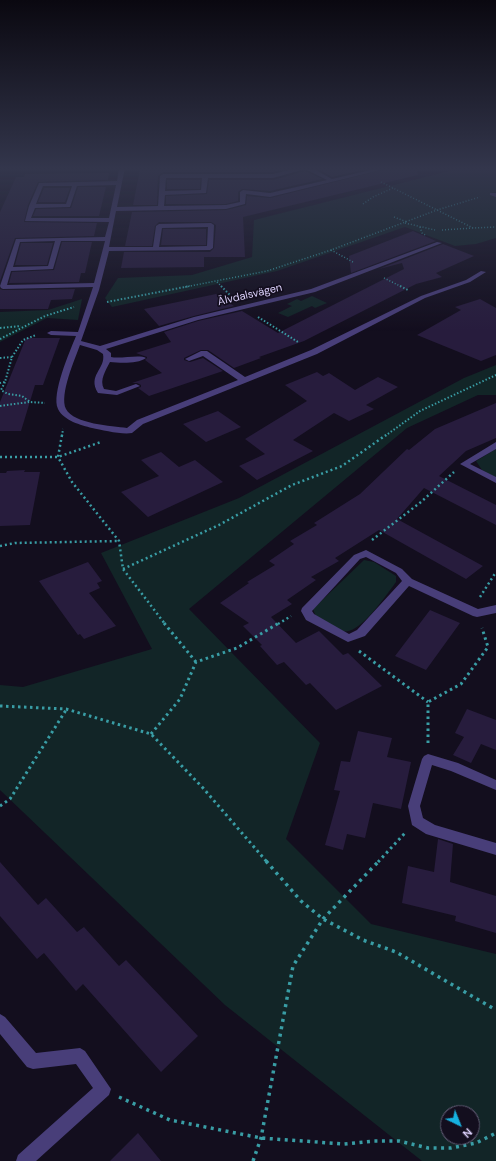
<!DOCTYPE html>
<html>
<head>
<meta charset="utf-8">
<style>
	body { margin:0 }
	#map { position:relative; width:496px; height:1161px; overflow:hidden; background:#130e1e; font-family:"DM Sans",sans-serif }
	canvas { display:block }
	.north { position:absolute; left:440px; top:1105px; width:40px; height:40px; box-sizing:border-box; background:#130e1e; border:1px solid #635c76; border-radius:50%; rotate:137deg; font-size:11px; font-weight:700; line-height:16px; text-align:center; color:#dbd0fa }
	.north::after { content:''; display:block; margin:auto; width:14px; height:18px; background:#16b1e0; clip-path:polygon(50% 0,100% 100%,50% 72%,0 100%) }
</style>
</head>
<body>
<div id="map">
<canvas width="496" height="1161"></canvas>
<div class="north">N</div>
</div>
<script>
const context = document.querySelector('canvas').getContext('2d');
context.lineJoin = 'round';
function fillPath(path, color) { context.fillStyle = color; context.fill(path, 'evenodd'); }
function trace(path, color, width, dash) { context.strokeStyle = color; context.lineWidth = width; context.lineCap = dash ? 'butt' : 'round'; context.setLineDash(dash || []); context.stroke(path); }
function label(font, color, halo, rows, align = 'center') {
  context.font = font + ' "DM Sans",sans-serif'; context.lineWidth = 3.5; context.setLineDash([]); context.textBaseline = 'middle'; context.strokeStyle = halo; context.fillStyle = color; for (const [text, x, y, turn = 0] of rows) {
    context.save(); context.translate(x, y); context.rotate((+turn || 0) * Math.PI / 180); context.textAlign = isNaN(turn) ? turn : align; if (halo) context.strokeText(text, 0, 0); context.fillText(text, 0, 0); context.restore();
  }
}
fillPath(new Path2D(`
	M461,168H496V192L492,193L496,196V238L476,244L455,246L405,227L277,271L112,307L105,298L118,278L192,275L252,257L254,220Z
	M312,296L327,303L315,308L312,306L288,317L278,313L292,306L287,304L297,299L301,301Z
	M82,299L78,320L47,318L0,342V312L48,310Z
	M496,365V395H478L407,428L189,609L320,743L286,839L371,924L496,954V1161H422L225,1005L0,790V685L23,687L152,649L101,553L239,498L464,378ZM448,1113H472V1137H448Z
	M496,449V478L482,470L476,461Z
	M364,560L374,562L396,576V582C387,594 359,636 343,631C334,628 324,621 316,617L313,609Z`), '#122527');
fillPath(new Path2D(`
	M145,168H289L273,172H163L158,176L157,205H133L140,169Z
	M316,168H371L332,177Z
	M390,168H417L418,175L243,217L245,257H204V267L121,268L124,252H210L214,248L216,225L211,222H159L155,226L152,246H125L132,212L226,210L246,205L247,196L270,198Z
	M305,171L323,179L270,191L242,189L238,192V201L226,204H166V196L207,194L209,180H273Z
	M109,173L108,180L38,182L28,205L24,222L97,223L94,236L15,238L0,281V212L16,177H24L25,174Z
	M167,180H200V189H167Z
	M78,187H106L99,216H33L36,209L71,208Z
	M44,188H70L65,202H38Z
	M163,229H206V245H161Z
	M413,231L436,241L351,273L349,256Z
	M62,242H92L85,273H81L79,282L9,283L12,272L54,270Z
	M21,243H53L47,265H15Z
	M443,244L474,256L436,273L442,277L416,284L304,341L259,357L261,358L234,368L208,350H201L184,358V360L190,362L203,358L223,371L149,396L138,388L141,387V385L137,383H132L162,373L145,360L147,358V357L136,353L171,342L164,332L198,321L242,311L278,333L404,269L402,263L379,269Z
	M0,289L3,290L75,289L72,299L51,300L48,309H0Z
	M216,294L234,306L194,316L159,326L144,309Z
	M480,299L496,308V355L481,361L417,335L461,310L455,307Z
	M26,338H60L43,385H35L21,431H0V402Z
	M317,372L323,376L329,373L355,390L378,377L398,387L366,405L374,409L349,421L334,413L293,440L313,451L257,480L239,466L265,454L245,439L307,401L285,385Z
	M496,403V438L466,451L439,476L496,505V525L424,488L397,519L483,566L466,579L379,530L335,558L339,561L311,577L316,580L287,600L292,604L271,617L296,643L319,631L343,655L348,653L382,686L336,710L310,683L306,685L284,662L277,665L260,646L262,645L243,626L249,623L220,603L249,583L247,582L275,565L269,561L294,544L290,541L317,525L314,523L360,494L407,449L409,450L435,429Z
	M218,411L241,427L206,442L183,424Z
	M161,452L179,467L195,460L223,482L148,517L121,492L159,476L141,460Z
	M25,470L24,472H40L30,525L0,526V473H6L7,471Z
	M88,562L102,581L97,583L100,588L89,593L116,626L84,639L80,634L78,635L39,581Z
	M430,610L460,623L426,670L395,656Z
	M467,709L496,720V750L481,744L471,763L453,755L464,737L455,733Z
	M358,731L392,738L387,757L411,762L401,809L373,803L365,838L347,834L343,850L325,845L340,791L334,790L341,761L350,762Z
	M438,839L453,844L450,882L496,896V933L455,921L456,916L402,903L408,866L434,872Z
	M0,862L38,905L46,898L77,932L84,927L119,966L126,960L198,1036L161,1072L83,984L76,991L44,953L37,959L0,916Z
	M138,1133L161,1161H110Z`), '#271c3d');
trace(new Path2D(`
	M381,182L473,228L496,227
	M363,204L373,197L393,188
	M394,217L407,222
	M405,223L435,230
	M420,227L422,233L425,235
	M442,230L473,228
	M331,250L353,262
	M384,278L402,287
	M217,282L222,287
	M185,287L267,271L331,250L437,210L480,197`), '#399da5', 1.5, [1, 2]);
trace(new Path2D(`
	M221,286L231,296
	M400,286L408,290
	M107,302L190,286
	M258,317L298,342
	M0,328L21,326
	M0,339L45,316L74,307
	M12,357L23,340L36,335
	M0,358L12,357L5,382L0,383
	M5,382L1,390L8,394L22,396L30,402L45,403
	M0,406L29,402
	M62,436L63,429
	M385,436L420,411L496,375`), '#399da5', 2, [1.5, 2]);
trace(new Path2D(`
	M62,435L58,457L72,482L119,541L123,569L165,624
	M0,457H58L101,442
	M372,540L421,502L454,472
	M0,546L15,543L119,541
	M123,569L219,525L292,485L342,466L386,435
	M480,597L496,572
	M278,624L291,616`), '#399da5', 2.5, [2, 3]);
trace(new Path2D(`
	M164,623L196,662
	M359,651L428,702
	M0,706L66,709L151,734L203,788L267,862
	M151,734L180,699L196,662L237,648L279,623
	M428,743V702L461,684L488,647L482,628
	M0,806L10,799L66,710
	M378,862L405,833`), '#399da5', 3, [2.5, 3.5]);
trace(new Path2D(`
	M266,861L301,901L323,919L363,940L396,952L496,1010
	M119,1097L170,1120L261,1138L344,1144L374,1141H399L428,1148H451L476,1143L496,1133
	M253,1161L261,1138L293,966L323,919L379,861`), '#399da5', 3.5, [3, 4.5]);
fillPath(new Path2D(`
	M119,168H125L117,207L158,206L160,176L163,174H273L297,168H312L332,179L379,168H389L270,197L246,194L245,204L226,209L116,211L109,247H153L156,226L159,224L211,223L214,225L213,248L210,250L109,251L99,290L81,341L100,346L194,317L311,289L437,242L442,243L315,292L198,320L106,349L111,353V357C121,359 140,354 146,358C138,364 120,363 110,362C106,370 99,380 104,389L116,391L136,384L140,386L117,395L98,393C87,375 106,369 103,354L97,350L80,345C75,359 59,395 66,409C74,424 112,426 127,428L137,420L238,380L203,356L189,361L185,359L201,351H207L245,377L311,350L421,296L466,280L481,271L486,272L470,282L425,298L317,354L143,424L132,433C122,435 102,430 92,428C81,425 64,421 58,409C51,394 70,351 76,336L51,335L47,333L51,331L78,332L93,287L3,289L1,288L0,286L16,239L105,237L109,222L25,221L29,206L39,183L117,181ZM305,169L327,180L270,193L243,190L240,192V202L226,205L164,206L165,195L206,193L208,178H273ZM166,178H202L201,190L165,191ZM116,185L109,218H31L35,208L70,207L77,186ZM43,186H72L66,204H36ZM208,227L207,246L159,247L162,228ZM55,241L48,266L13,267L20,242ZM61,241H105L94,283L7,285L11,271L53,269Z
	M490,193H496V197L490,195Z
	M496,442V449L470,464L496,477V483L460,464Z
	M366,550L402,569L412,579L478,609L496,605V613L477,617L473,616L409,586L365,636L348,642L306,620L301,611L302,608L354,555ZM366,557L396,573L402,581L357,630L349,634L314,614L312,611L360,559Z
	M428,754L458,763L496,780V790L451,771L432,765L420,806L423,818L435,825L496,843V855L426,834L412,825L408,806L422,759L424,756Z
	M0,1014L5,1017L36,1053L80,1048L85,1051L111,1089L109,1095L36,1161H16L18,1155L93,1088L76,1064L33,1069L27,1067L0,1034Z`), '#483e79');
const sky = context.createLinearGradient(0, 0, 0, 331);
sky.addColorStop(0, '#0a0810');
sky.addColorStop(0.51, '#33364c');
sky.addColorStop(1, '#33364c00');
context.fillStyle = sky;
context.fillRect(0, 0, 496, 331);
label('11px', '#dbd0fa', '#130e1e', [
	["Älvdalsvägen",250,295,-13]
]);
</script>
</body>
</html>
